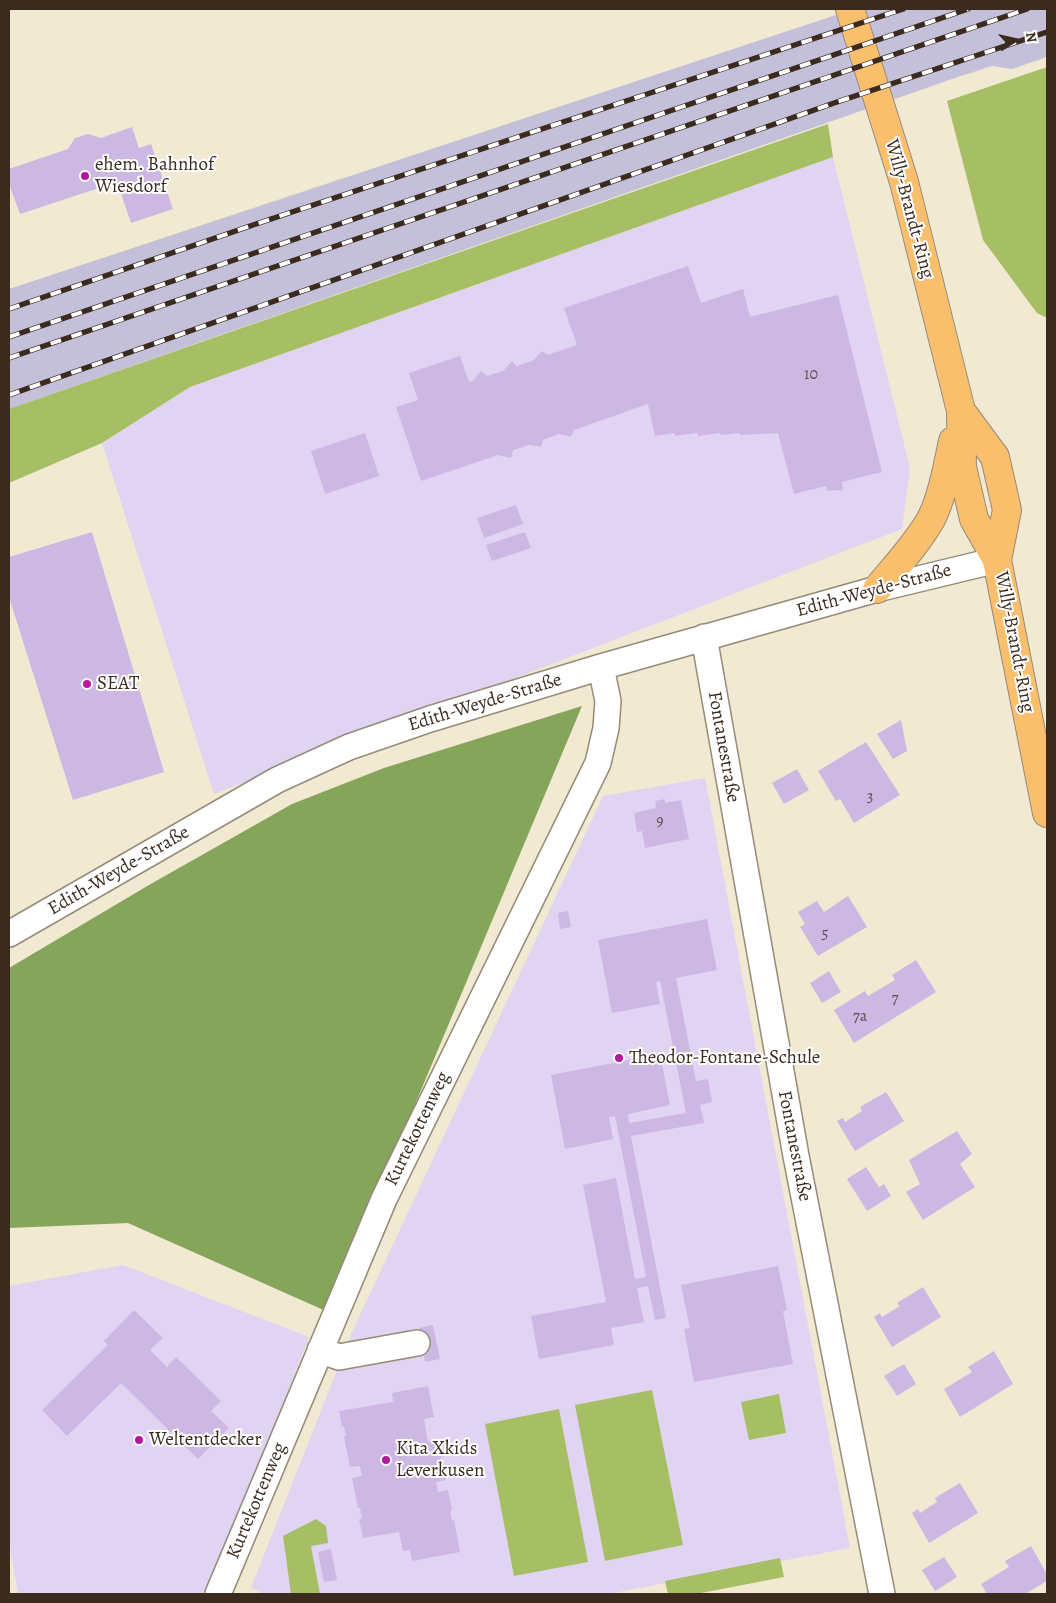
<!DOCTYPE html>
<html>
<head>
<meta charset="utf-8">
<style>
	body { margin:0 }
	#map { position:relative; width:1056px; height:1603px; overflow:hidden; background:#f1e9d1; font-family:Alegreya,serif }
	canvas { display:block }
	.frame { position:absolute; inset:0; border:10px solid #3b2a1e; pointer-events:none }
	.north { position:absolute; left:991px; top:15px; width:50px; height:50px; -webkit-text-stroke:4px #fff; paint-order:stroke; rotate:80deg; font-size:14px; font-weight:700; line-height:20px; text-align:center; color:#3b2a1e }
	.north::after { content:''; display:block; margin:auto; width:18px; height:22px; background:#3b2a1e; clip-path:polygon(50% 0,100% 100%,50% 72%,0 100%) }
</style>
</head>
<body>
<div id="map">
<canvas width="1056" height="1603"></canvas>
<div class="frame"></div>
<div class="north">N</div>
</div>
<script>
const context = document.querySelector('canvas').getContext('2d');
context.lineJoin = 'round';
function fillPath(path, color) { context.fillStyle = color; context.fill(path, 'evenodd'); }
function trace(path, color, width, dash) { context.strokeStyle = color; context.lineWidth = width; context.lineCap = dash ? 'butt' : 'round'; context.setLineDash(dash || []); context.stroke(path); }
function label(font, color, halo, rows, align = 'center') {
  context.font = font + ' Alegreya,serif'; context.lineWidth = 4; context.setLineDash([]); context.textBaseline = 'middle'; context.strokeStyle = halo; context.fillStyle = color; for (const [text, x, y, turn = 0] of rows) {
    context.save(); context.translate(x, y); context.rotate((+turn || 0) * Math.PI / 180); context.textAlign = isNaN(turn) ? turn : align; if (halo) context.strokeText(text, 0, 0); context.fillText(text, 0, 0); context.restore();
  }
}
fillPath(new Path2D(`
	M833,157L910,468L902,529L214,794L102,443L190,387Z
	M705,778L850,1548L608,1594H265L251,1588L352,1332L603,796Z
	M123,1265L309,1337L210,1594H18L9,1543V1286Z`), '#e1d4f3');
fillPath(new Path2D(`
	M854,9H1047V57L1012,69L992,66L955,78L9,409V289Z`), '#c5c0da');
fillPath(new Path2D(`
	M1047,67V318L1037,313L983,240L947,101Z
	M828,124L833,157L190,387L102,443L9,483V409Z
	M652,1390L683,1545L605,1561L575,1405Z
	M779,1394L786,1433L749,1440L741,1402Z
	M559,1409L588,1562L514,1576L485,1424Z
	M316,1519L326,1526L328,1543L311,1546L320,1594H291L283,1536Z
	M780,1558L784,1577L696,1594H668L665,1581Z`), '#a6be64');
fillPath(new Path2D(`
	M582,706L328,1312L128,1223L9,1228V968L149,885L292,804L384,768Z`), '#84a55a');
fillPath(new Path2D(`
	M132,127L139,148L151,144L173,209L131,223L117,182L20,214L9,184V169L68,149L75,138L88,134L101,138Z
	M688,266L701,303L743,289L750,317L838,295L882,472L842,482L843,490L827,491L826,486L794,494L778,433L740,435V433L721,435L720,433L698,436L697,433L675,436V433L655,436L648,404L574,430L571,437L559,434L543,440L541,447L529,445L513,450L511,458L498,455L421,481L396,407L418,400L409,373L460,356L469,382L473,381L481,371L487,376L503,371L512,361L517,366L534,360L542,351L548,355L577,345L564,308Z
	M365,433L379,476L325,494L311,451Z
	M516,505L523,524L484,538L477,518Z
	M92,532L164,772L73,800L9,597V557Z
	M525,532L531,548L492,561L486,545Z
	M901,720L907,751L893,759L877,734Z
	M866,742L900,795L854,823L840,799L836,801L818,771Z
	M797,769L809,790L784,804L772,783Z
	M665,799V803L681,800L689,839L645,848L642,831L637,832L634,813L656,808L655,801Z
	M848,896L867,927L818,956L800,927L805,924L798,912L817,901L824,912Z
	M568,911L571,927L560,929L558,913Z
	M707,919L717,970L676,978L696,1081L708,1079L712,1102L700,1105L704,1123L631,1136L666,1318L655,1320L648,1286L637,1288L644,1322L611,1328L614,1345L539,1359L531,1316L606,1302L583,1185L616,1178L635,1279L646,1277L615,1116L609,1117L613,1139L565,1149L551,1075L660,1054L670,1105L628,1114L629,1123L686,1113L660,981L656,982L660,1004L612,1013L598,940Z
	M916,960L936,992L854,1043L834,1010L865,991L868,996L895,980L892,975Z
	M829,971L841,992L822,1003L810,983Z
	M886,1092L904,1121L855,1151L837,1121L843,1118L845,1122L862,1111L860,1107Z
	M957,1131L972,1154L960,1164L975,1187L923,1220L906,1192L920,1184L909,1160Z
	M866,1167L879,1187L884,1184L891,1196L867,1211L847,1179Z
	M778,1266L787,1310L783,1311L793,1364L694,1382L684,1329L690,1328L681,1285Z
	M923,1287L941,1317L892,1347L874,1317L880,1313L882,1317L900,1306L897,1303Z
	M134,1310L163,1338L150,1350L167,1367L176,1357L221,1401L211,1411L229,1428L198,1459L121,1383L67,1436L42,1410L108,1345L104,1341Z
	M433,1325L440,1359L425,1362L419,1328Z
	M994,1351L1013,1384L960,1417L944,1389L972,1372L968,1367Z
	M904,1364L916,1384L897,1396L884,1376Z
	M428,1386L434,1417L424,1419L428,1442L438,1440L446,1480L436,1482L438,1492L448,1490L452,1510L450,1511L452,1521L454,1520L460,1552L412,1561L410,1550L403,1551L399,1532L363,1538L359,1519L362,1518L360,1508H358L352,1478L362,1476L360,1466L350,1467L344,1437L346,1436L344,1426L342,1427L339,1411L393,1402L392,1393Z
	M960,1483L978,1513L929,1543L912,1513L918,1509L920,1513L937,1502L935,1498Z
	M1031,1546L1047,1574V1581L1025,1594H987L981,1584L1009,1567L1005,1561Z
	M331,1549L337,1580L324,1582L318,1552Z
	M944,1557L957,1577L935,1591L922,1570Z`), '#cdb8e4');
const minor = new Path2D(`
	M704,637L796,1156L882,1594
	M9,934L277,780L349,747L430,719L601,667L877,589L997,560
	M320,1350L339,1357L417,1343
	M218,1594L384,1199L598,763L606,728L608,701L601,667`);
const major = new Path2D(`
	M850,9L904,182L961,411L962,467L974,519L997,560L1047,813
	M961,411L995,457L1007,510L997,560
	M877,589C895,567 917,544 931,519C942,498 948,465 953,441`);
trace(minor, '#968a78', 28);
trace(major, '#968a78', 30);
trace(minor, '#fff', 25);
trace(major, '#f9bf6d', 28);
const rail = new Path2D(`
	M9,309L253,225L903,9
	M9,337L968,9
	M9,358L1027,9
	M9,395L834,103L1047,32`);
trace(rail, '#3b2a1e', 5.5);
trace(rail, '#fff', 4, [11]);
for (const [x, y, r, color] of [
	[85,176,5,"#b5179e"],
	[87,684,5,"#b5179e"],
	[619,1058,5,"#b5179e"],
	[139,1440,5,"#b5179e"],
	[386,1460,5,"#b5179e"]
]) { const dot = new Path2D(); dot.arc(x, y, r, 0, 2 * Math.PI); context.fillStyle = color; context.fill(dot); trace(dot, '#fff', 2); }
label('16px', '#604e50', null, [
	["10",811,375],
	["3",870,797],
	["9",660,822],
	["5",825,934],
	["7",895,999],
	["7a",860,1017]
]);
label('19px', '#3b2a1e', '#fff', [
	["ehem. Bahnhof",95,165],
	["Wiesdorf",95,187],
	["SEAT",97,684],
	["Theodor-Fontane-Schule",629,1058],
	["Weltentdecker",149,1440],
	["Kita Xkids",396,1449],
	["Leverkusen",396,1471]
], 'left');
label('19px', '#3b2a1e', '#fff', [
	["Willy-Brandt-Ring",909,209,75],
	["Edith-Weyde-Straße",874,591,-15],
	["Willy-Brandt-Ring",1014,642,79],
	["Edith-Weyde-Straße",485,703,-17],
	["Fontanestraße",723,747,80],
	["Edith-Weyde-Straße",119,871,-30],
	["Kurtekottenweg",418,1129,-64],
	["Fontanestraße",794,1146,79],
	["Kurtekottenweg",257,1501,-67]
]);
</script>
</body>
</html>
